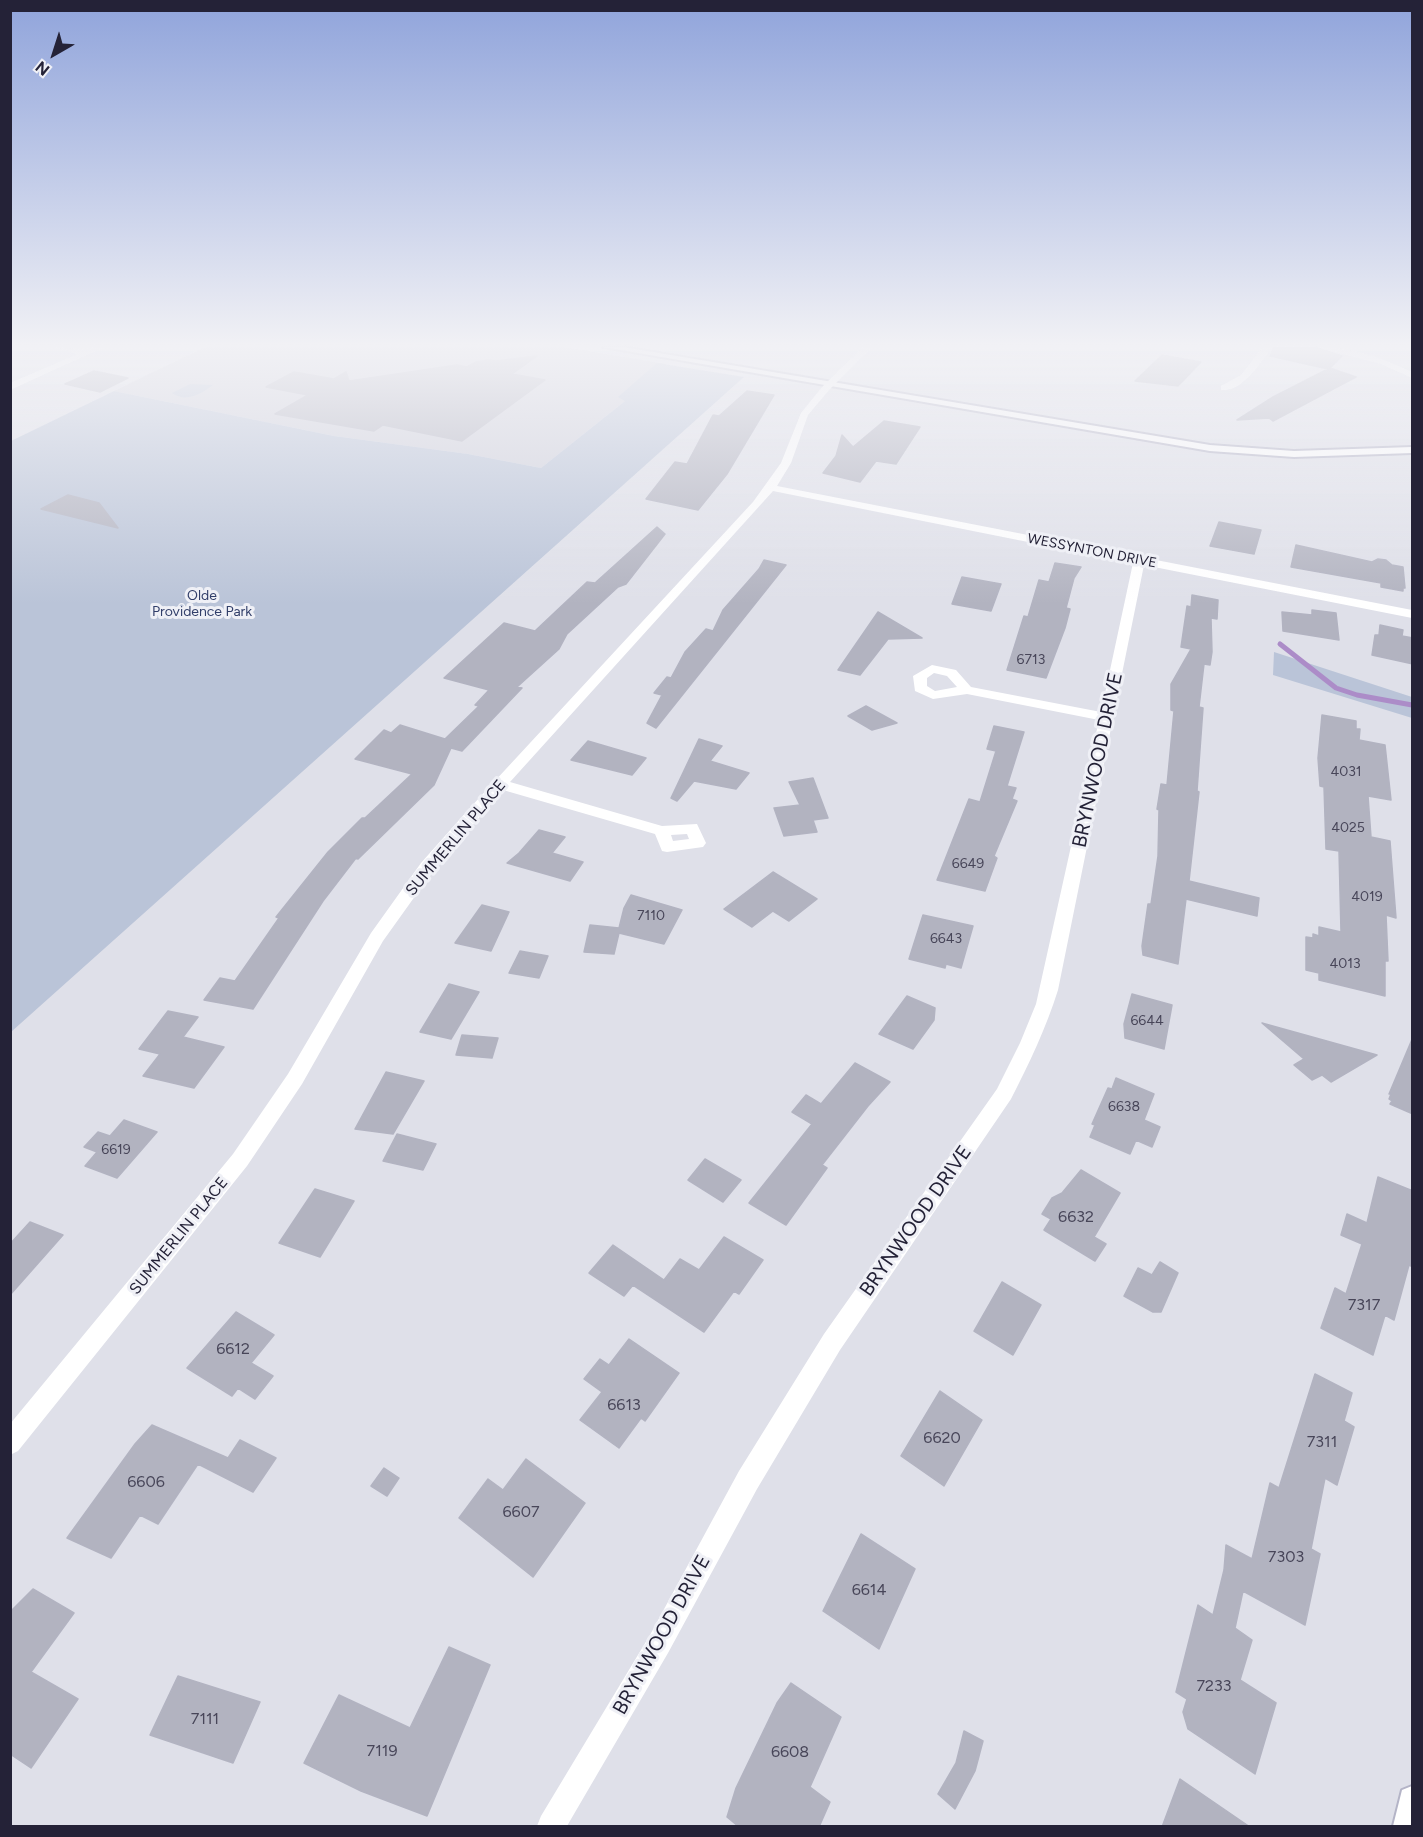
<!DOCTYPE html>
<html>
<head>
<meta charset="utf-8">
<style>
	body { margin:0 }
	#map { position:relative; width:1423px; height:1837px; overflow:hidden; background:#dfe0e9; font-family:Figtree,sans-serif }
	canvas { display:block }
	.frame { position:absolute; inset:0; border:12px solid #242237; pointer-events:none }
	.north { position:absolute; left:24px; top:24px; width:60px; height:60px; -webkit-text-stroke:4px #eff0f6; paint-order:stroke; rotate:219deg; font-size:16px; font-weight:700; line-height:24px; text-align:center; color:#242237 }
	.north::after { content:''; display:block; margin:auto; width:21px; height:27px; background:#242237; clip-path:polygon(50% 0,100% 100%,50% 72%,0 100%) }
</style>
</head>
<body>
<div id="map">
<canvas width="1423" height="1837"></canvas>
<div class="frame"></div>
<div class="north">N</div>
</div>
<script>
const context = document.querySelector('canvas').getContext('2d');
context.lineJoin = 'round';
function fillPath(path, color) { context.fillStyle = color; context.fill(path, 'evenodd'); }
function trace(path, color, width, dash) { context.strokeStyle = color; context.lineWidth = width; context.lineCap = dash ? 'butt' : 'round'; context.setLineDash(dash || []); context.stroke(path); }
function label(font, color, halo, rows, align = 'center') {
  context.font = font + ' Figtree,sans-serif'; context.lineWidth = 6; context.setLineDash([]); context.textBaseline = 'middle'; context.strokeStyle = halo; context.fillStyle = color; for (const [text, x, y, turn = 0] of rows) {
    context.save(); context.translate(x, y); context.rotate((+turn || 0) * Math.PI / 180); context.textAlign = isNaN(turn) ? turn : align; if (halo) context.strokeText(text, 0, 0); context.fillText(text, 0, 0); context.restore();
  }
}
fillPath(new Path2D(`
	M205,347H564L667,364L625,401L541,468L468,454L334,436L114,391Z`), '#d0d1dc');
fillPath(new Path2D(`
	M657,363L744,377L11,1032V441L114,391L334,436L468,454L541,468L625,401L618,397Z
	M190,384L213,385C201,394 186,403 172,393Z
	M1274,652L1412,697V718L1273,675Z`), '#bac4d8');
trace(new Path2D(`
	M1280,644L1336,688L1357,695L1412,705`), '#ac8cc8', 5);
const building = new Path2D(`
	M1274,347H1315L1342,356L1330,368L1356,377L1273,421L1269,418L1237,420L1273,397L1328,369L1270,356Z
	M1162,355L1201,362L1178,386L1135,381Z
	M537,356L512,374L545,380L462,441L383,425L374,431L275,414L308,395L266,387L294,372L334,379L346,372L349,381L457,365L467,367L476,362L488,360L496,361Z
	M94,371L128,378L100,392L65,384Z
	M747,391L774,395L727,474L698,510L646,499L675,462L687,464L713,415L719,416Z
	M884,421L920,427L896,464L876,461L860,482L823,473L836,456L842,435L853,447Z
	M68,495L99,503L118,528L41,509Z
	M1219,522L1261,530L1254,554L1210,546Z
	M657,527L665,534L626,584L618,587L567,634L559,649L517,687L522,688L462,751L451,748L434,785L358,859L356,858L323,901L253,1009L204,1000L220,978L235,981L279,918L276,917L328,852L362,818H365L412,774L355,759L384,730L391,733L400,725L445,739L479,706L475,705L489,690L444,678L504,623L535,631L587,582L595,583Z
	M1296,545L1372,562L1378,559L1386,560L1392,565L1403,567L1405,588H1403V591L1381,587V583L1291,567Z
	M764,560L786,565L656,728L647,723L662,695L654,693L667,677L671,678L685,652L706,629L713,631L723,610L759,569Z
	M1055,563L1081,567L1074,578L1066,608L1070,609L1065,628L1046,678L1007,670L1024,616L1028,617L1039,580L1049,582Z
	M962,577L1001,584L991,611L952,604Z
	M1192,595L1218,600L1217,619L1211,618L1212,652L1210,665L1204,664L1199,707L1203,708L1197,791L1199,792L1189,881L1259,898L1257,916L1186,899L1178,964L1143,955L1142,946L1148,904H1151L1158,856L1159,810L1157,809L1161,784L1167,785L1174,711L1171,710V684L1191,649L1181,647L1187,606L1191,607Z
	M1312,610L1336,613L1339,640L1283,631L1282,612L1312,615Z
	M878,612L922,638L888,639L860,675L838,670Z
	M1380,625L1403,630L1402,636L1413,638V664L1372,655L1375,635H1379Z
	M866,706L897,723L872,730L848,716Z
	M1322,715L1356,721V729H1360L1359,740L1385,745L1391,800L1368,796L1371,837L1390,841L1396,918L1386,915L1388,961H1385V996L1319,980V973L1306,970V937L1313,938V934L1319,936V927L1341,932L1339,851L1326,849L1324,787L1320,786L1318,758Z
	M994,726L1024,732L1007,786L1016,788L1012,799L1017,801L994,856L997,858L985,891L937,880L969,799L980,802L996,751L987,749Z
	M699,739L722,746L710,761L749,773L736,789L694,781L677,801L671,798Z
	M588,741L646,758L632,775L571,760Z
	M813,778L828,818L813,820L817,832L784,836L774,808L800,805L789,782Z
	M539,830L565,837L552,853L583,862L570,881L507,863L519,853Z
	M773,872L817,899L789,921L773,911L752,927L724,909Z
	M631,895L682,910L664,944L619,933L614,954L584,952L590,925L619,928L624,908Z
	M482,905L509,912L491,951L455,943Z
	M923,915L973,926L961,968L946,964L945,968L909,959Z
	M520,951L548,956L539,978L509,973Z
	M449,984L479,992L451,1039L420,1032Z
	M1132,994L1172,1005L1164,1049L1125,1038L1124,1024Z
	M907,996L935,1008L934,1020L913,1049L879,1034Z
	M168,1011L198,1017L183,1037L224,1047L194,1088L143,1076L160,1054L139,1049Z
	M1262,1023L1377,1055L1331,1082L1322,1075L1312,1080L1294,1065L1304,1059Z
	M462,1035L498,1038L492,1058L456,1055Z
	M1413,1037V1114L1390,1104L1392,1101L1389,1099L1391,1094H1389Z
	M855,1063L890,1082L868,1106L822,1165L827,1168L786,1225L749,1203L812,1124L792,1112L806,1095L821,1104Z
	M386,1072L424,1081L393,1134L355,1129Z
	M1116,1078L1154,1094L1144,1120L1160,1127L1152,1147L1136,1140L1130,1154L1090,1137L1095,1125L1092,1124L1108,1088L1112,1089Z
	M124,1120L157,1132L117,1178L85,1166L97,1152L84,1147L98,1132L110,1136Z
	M397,1134L436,1144L423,1170L383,1161Z
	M705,1159L741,1180L723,1202L688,1180Z
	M1081,1170L1120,1193L1094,1237L1106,1244L1095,1261L1044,1230L1051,1219L1042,1214L1052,1198L1062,1193Z
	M1378,1177L1413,1191V1267L1409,1265L1394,1320L1385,1315L1373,1355L1321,1328L1335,1288L1346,1294L1362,1244L1341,1235L1347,1214L1367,1223Z
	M315,1189L354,1201L320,1257L279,1243Z
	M30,1222L63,1235L10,1295V1244Z
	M724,1237L763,1260L739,1294L734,1291L704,1332L633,1285L624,1296L589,1273L613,1245L664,1280L680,1259L699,1270Z
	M1160,1262L1178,1273L1161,1312H1153L1124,1296L1138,1268L1152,1275Z
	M1002,1282L1041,1305L1013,1355L974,1331Z
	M236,1312L274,1335L251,1363L273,1376L255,1399L238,1388L232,1396L187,1368Z
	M629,1339L679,1373L645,1421L641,1418L619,1448L580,1420L602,1392L584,1379L600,1359L609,1365Z
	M1315,1374L1352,1393L1344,1421L1354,1427L1337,1485L1325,1478L1311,1549L1320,1554L1305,1625L1243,1591L1235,1628L1252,1640L1240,1680L1276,1703L1255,1774L1188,1729L1183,1712L1187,1699L1176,1692L1198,1605L1213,1615L1224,1570L1226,1545L1252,1559L1270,1483L1279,1488Z
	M940,1391L982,1420L944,1486L901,1456Z
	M152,1425L228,1458L240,1440L276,1458L253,1492L198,1464L158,1524L140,1515L111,1558L67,1538L135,1444Z
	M526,1459L585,1503L533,1577L459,1518L488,1479L503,1490Z
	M384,1468L399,1478L387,1496L371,1486Z
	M861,1534L915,1569L879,1649L823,1611Z
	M33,1589L74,1613L31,1672L78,1699L31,1768L10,1754V1612Z
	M449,1647L490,1665L427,1816L361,1791L304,1763L339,1695L410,1728Z
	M178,1676L260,1702L233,1763L150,1735Z
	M791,1683L841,1717L810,1787L830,1802L819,1827H739L727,1817L736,1788L777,1703Z
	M964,1731L983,1741L975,1771L955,1809L938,1794L956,1763Z
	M1180,1779L1250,1827H1162Z`);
fillPath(building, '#b2b3c0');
trace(building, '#b2b3c1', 1.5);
const secondary = new Path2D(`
	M603,347H623L1210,445L1294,451L1412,447V453L1294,457L1210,451Z
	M1412,1786V1826H1393L1402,1790Z`);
trace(secondary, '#b4b4c7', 4);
fillPath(new Path2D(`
	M54,347L85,350L93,347H104L10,390V383L78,354Z
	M863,347H872L829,390L808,415L791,463L777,486L1412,610V618L1144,565L1058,990C1046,1028 1029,1064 1011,1099L840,1350L757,1489L668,1653L567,1826H537L541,1816L650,1635L739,1471L824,1334L997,1089L1020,1043L1036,1004L1099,720L967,694L933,699L915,691L913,676L932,665L956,670L971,687L1101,712L1133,563L773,491L510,782L662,826L697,824L706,843L703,847L667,852L662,851L655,834L503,790L433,871L383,941L302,1084L247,1166L18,1451L10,1455V1424L233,1154L288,1074L371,933L421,863L468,810L753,502L781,463L801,413L823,386ZM934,673L947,676L957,687L935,691L927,686V678ZM687,834L689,839L673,841L671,835Z
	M1263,347H1272C1260,363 1243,392 1221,390V386L1241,375Z
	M1317,347C1350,347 1383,358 1412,372V378L1381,364Z`), '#fff');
fillPath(secondary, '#fff');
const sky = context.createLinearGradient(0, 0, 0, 604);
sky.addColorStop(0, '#90a4db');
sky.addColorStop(0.57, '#f1f1f5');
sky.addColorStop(1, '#f1f1f500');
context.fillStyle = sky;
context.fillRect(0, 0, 1423, 604);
label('14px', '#242237', '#eff0f6', [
	["WESSYNTON DRIVE",1092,551,11]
]);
label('14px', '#313e69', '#eff0f6', [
	["Olde",202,596],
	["Providence Park",202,612]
]);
label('14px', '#484659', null, [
	["6713",1031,660],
	["4031",1346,772],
	["4025",1348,828],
	["6649",968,864],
	["4019",1367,897],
	["7110",651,916],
	["6643",946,939],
	["4013",1345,964],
	["6644",1147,1021],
	["6638",1124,1107],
	["6619",116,1150]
]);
label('16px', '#242237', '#eff0f6', [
	["SUMMERLIN PLACE",456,838,-50],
	["SUMMERLIN PLACE",179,1236,-51]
]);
label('16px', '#484659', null, [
	["6632",1076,1217],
	["7317",1364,1305],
	["6612",233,1349],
	["6613",624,1405],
	["6620",942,1438],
	["7311",1322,1442],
	["6606",146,1482],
	["6607",521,1512],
	["7303",1286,1557],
	["6614",869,1590],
	["7233",1214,1686],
	["7111",205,1719],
	["7119",382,1751],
	["6608",790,1752]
]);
label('20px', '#242237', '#eff0f6', [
	["BRYNWOOD DRIVE",1098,760,-78],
	["BRYNWOOD DRIVE",916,1221,-55],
	["BRYNWOOD DRIVE",662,1635,-61]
]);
</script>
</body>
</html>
